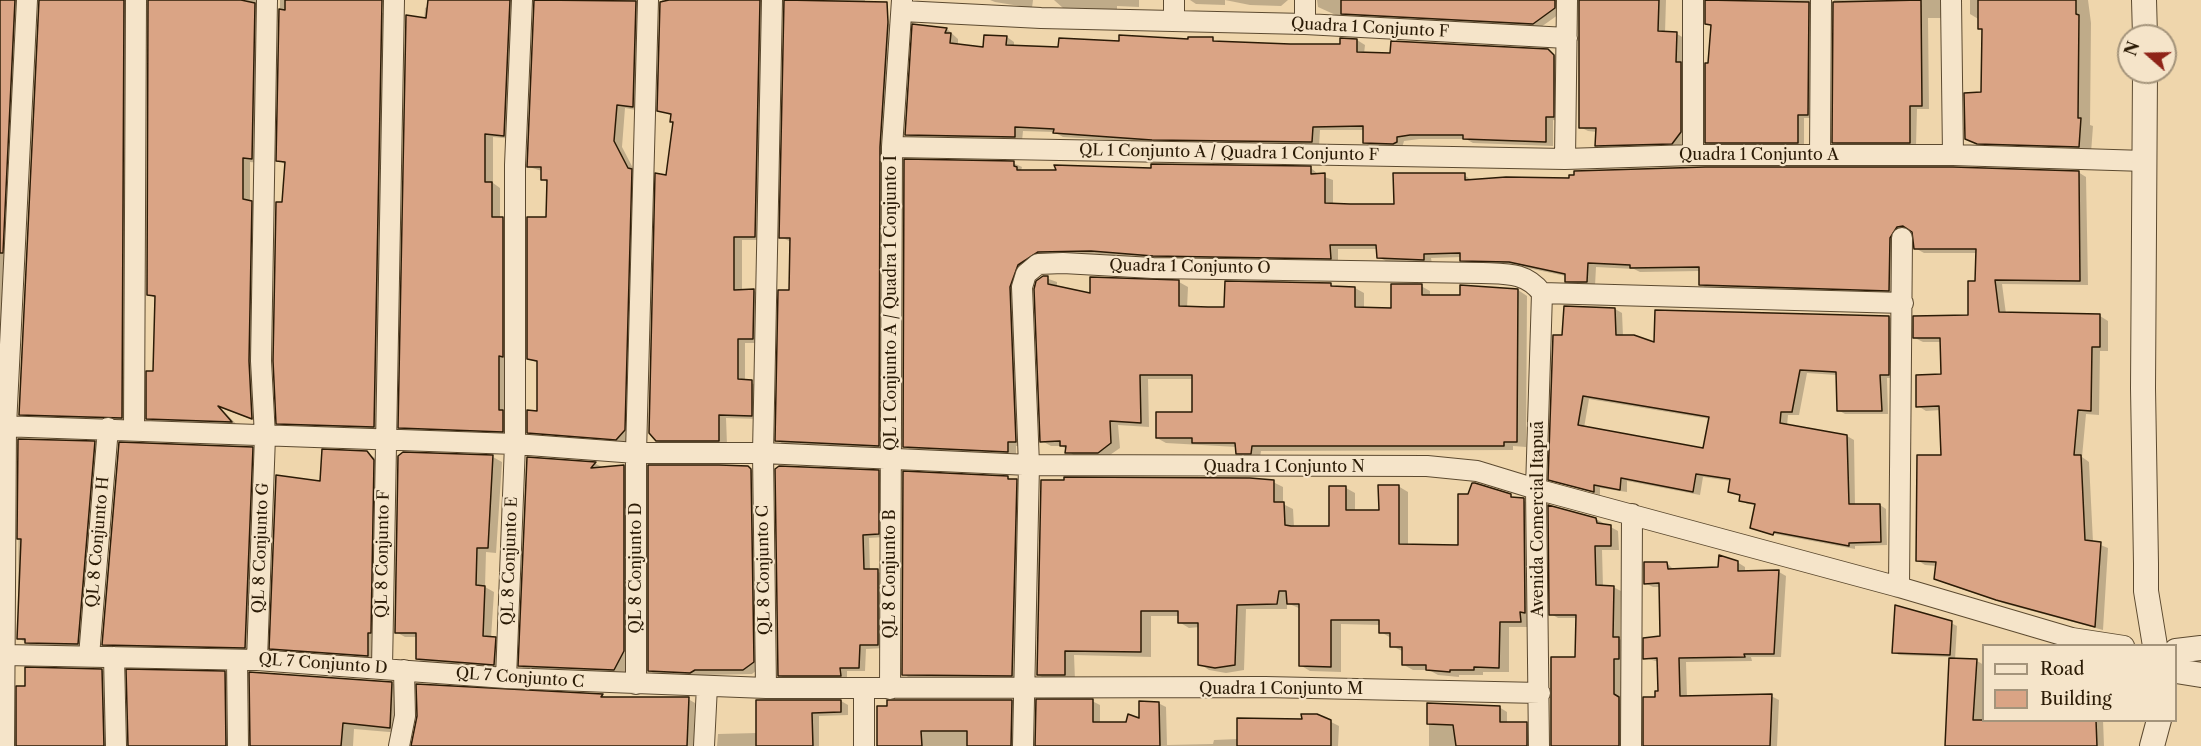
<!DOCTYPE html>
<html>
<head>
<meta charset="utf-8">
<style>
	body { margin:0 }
	#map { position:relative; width:2201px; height:746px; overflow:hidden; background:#efd6ac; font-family:"Libre Caslon Text",serif }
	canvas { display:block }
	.legend { position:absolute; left:1982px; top:644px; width:195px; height:78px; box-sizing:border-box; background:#f5e4c9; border:2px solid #a4947b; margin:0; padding:8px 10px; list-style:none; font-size:18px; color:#2b1b06 }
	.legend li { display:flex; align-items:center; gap:12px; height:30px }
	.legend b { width:30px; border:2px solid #a4947b }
	.north { position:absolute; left:2117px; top:24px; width:60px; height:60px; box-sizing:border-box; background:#f5e4c9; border:2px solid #a4947b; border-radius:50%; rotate:290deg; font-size:16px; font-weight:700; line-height:24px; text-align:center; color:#2b1b06 }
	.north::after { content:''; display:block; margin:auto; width:21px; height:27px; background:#8f2418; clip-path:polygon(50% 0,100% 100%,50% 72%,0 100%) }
</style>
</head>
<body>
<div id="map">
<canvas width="2201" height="746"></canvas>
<ul class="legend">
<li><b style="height:8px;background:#f5e4c9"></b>Road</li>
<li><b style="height:16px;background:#daa485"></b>Building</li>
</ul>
<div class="north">N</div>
</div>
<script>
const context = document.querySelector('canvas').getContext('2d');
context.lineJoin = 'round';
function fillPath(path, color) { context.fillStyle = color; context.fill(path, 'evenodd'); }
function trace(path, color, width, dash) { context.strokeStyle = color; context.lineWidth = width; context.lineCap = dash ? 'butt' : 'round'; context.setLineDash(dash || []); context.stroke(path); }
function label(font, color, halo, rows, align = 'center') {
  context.font = font + ' "Libre Caslon Text",serif'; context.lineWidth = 4.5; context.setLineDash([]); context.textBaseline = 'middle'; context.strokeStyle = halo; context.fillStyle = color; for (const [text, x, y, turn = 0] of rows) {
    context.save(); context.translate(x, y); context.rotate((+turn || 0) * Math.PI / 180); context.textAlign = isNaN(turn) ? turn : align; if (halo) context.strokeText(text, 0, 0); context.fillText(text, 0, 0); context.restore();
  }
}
fillPath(new Path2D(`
	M0,0H28L0,431Z
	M40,0H134L133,424L31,420L20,414Z
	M155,0H265L260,163L250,162V202L259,207V422L221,408L238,426L155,423L148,418L154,373L157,299L148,294Z
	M280,0H310L381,12L389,17L382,431L286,427L278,423L286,165L278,160Z
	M442,0H520L512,139L493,137V183L500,188V218L510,223V435L408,432L400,427L425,8Z
	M535,0H646L641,111L625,108L622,147L635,172L632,435L625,443L536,437L528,432L538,412V363L528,359L548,219V183L542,179V171L529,167Z
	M662,0H770L763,240H742V291H754L762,295L761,343H745V381L760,386L759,419L726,418L727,445H665L656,440L668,177L674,122L672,116L659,110Z
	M786,0H865L863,21L888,23L896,28L886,450L785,445L777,440L791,292V242L781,237Z
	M990,0H1033L1032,8L995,2Z
	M1054,0H1139V7L1117,6V11L1063,8Z
	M1190,0H1288L1281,6L1250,5L1225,0V5L1196,4Z
	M1317,0H1563L1562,12L1541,27L1338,16L1318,7Z
	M1581,0H1666L1665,33L1677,34L1684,38L1683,65L1688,68V136L1680,147L1604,149L1597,145V132L1588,131L1580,127Z
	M1707,0H1818L1815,118H1804V146H1713L1707,142L1712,27L1707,23Z
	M1834,0H1942V18H1928L1929,109H1917L1916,146H1840L1834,142Z
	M1970,0H2088L2091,23L2090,125L2093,126L2091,153L1991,150L1966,139L1982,93L1984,30L1980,28V20L1970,14Z
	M914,26L947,29L958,39V45L984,49L1007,37L1014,42V47L1059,49L1120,42L1121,37L1341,46L1357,40L1365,45L1364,54L1548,50L1562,61L1561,121L1553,120V146L1473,143L1466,139H1419L1404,141L1402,148L1372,147L1365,143L1364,130H1320L1319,146L1161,143L1063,137L1054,132L1023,131L1022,141L914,139L906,134Z
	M1013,163L1022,167L1021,171L1311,168L1319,175L1333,180V205H1396L1464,175L1473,181L2078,172L2086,177L2088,285L2002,284L2006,314L2100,316L2108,321V351H2100L2099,415L2086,414L2082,457L2089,462L2093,542L2108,548L2103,630L2006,604L1944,583L1936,578L1937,566L1925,565L1917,560L1943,457L1941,410L1926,411L1918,406L1943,376L1942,342H1923L1915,338L1969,316L1976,282L1977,253H1924L1915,248L1914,232L1911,230L1904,232L1897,294L1708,289L1700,284V271L1640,272L1634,269L1596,267L1595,286H1574L1566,281V276L1518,266L1469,265L1461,257L1431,258L1432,264L1386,261L1378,257V249H1338V263L1163,260L1100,255L1046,256L1026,270L1024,446H1016V456L913,451L904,446Z
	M1043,277L1057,282V287L1092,295L1179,282L1188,287L1187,308L1226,309L1330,284L1337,288H1355L1364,293V309H1393L1421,286L1430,291V296H1461L1518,290L1527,296L1526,447L1513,446V450L1261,451L1260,458H1246L1237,453V447L1166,443L1157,438L1193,414V379H1148L1149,427L1118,425L1120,448L1107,457H1076L1062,446H1051L1042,441Z
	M1615,309L1622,313L1623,336L1656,344L1889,317L1896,321L1895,378H1887L1888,414H1845L1838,410L1837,375L1807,373L1799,415H1788L1787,426L1847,436L1854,440L1855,506L1880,505L1886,509L1887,545L1855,546V549L1759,531L1752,528L1756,505L1747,504L1741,500V496L1730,491L1731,481L1703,477L1700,495L1627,481V492L1600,488V495L1550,479L1564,337ZM1589,399L1710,419L1704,450L1584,428Z
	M19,440L94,443L102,447L86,648L34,647L18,638Z
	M252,448L259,452L252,651L111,648L104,644Z
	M366,452L375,458L382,466L376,660L279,653L271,648L322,482Z
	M493,457L502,462L496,553L486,552L485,587L494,592L491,638L504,643L503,669L426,664L417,659V637H405L396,632Z
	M528,458L596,464L604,468L624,466L635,473V658L626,676L531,672L520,666Z
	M748,468L757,473L762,666L752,674L704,675L699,677L658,676L650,671Z
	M878,472L885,476V537L869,538L870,570L885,574L884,648L866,649L865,671H847V679H786L779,675Z
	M904,473L1008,478L1024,486L1020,679L913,680L905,675Z
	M1042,481L1273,482L1283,487V504L1293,509L1294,527L1331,528L1346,488L1355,493V511H1380L1398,486L1408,492V546L1460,547L1510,495L1533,505L1530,627H1509V672H1483V675H1459V677L1438,675L1429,670H1413L1404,665V652L1392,646L1391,638L1381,632V625L1341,624V672L1310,671L1300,665L1301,609L1287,603V609H1246L1244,670L1226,673L1209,670L1200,664V627L1189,628L1179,622V616H1151V657L1074,655L1075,680H1048L1038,675Z
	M1596,519L1618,531L1619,550H1602L1603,587H1613L1621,591L1620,639L1627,643L1626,663H1621V699L1626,703V746H1552L1577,658V618H1558L1551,614Z
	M1737,562L1745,567V572H1779L1786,576L1781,657H1751L1752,661L1686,662L1687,698L1771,696L1779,700L1777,746H1643L1659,692V662L1645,658L1662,638L1661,587H1653L1645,583L1667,563L1674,570L1720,568Z
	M1951,623L1957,626L1955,660L1977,661L1984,665V720H2103L2104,746H1946L1950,657L1899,655L1894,652Z
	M102,670L113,677L115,746H16L26,688Z
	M225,673L236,679L237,746H129Z
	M392,683L403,690L401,733L354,729L353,746H251Z
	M602,695L607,698L688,699L695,703L694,735L699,738L700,746H413Z
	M841,701L848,705V715L819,716V746H717L718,734L757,733Z
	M1012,701L1019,705L1018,746H879L878,708Z
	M1092,701L1100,705V724H1128L1141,721L1158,703L1166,707L1167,745L1213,744L1214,740L1238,739L1331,722L1339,726L1338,746H1036Z
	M1429,704L1499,707L1507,712V723H1526L1534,727L1535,746H1429Z`), '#0003');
const building = new Path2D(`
	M0,0H15L3,253H0Z
	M39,0H124L122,418L19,415Z
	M148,0H241L255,3L252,159L243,158V199L252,201L249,361L252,419L218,406L232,422L146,419V371H153L155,296L147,295Z
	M285,0H382L374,427L276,424L273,361L276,202H282L285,162L276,161L279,9L285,10Z
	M428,0H510L504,136L485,134V182H492V217H503V357L499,356V410H503V432L398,428L406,15L426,18Z
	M534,0L636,1L633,107L617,105L614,141L628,168L632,169L625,430L616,440L527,433V410L537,411V361L527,359V217H546L547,180H541V167H527Z
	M669,0H760L755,237H734V290L754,289L753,339H738V379L752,380V416L719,415V441H656L649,433L655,173L666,175L673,122H670L671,114L657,111L660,2Z
	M784,0L887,2L888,22L880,147L879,446L775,441L778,290H789L790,238H779Z
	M1341,0H1555V8L1533,24L1341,14Z
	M1579,0H1659L1658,31L1677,32L1676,62H1681V132L1672,144L1595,146L1596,128H1579Z
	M1705,0L1809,2L1808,115H1798V143H1705V63H1708L1711,25L1705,24Z
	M1921,0L1922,106H1910V143H1832L1833,2Z
	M1978,0H2076V14L2079,15L2078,118H2081L2079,147L1977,144L1965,139L1964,93L1981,92L1982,29H1978Z
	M912,24L947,28L945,33H951L950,43L983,47L984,35L1007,36L1006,45L1058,47L1059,38L1119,41V35L1188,39V37H1213V41L1290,44H1340V38L1357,39V52L1390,53L1391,41L1548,49L1554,55V117H1546V142L1463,139V135H1410L1397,137V142L1393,144L1363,143V126L1313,127L1312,142L1152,140L1053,133L1054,129L1015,127V137L905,135Z
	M904,159L1014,161V166L1017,167V170H1056L1054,165L1151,168V164L1311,166V174L1325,173V203L1350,204H1394L1393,173H1465V180L1506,177L1569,178V175H1574V171L1705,167H1953L2079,171L2080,281L1995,280L1999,312L2100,314V347H2092L2091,411L2078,410L2074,455H2081L2085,540L2101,542L2095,627L1996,600L1934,579L1936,562L1916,561L1917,455H1941L1939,406L1916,407V375L1941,374L1940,338H1913V316L1968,315V281H1975L1976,249H1914L1912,232L1903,226L1897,227L1890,238L1889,291L1699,285V267L1630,268V265L1588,263L1587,282H1565V274L1509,262L1460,261V253L1424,254V260L1377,258L1376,245H1330L1331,259L1153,256L1091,251L1038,252L1018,265L1010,287L1016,442H1008V452L903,447Z
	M1043,276H1048V284L1090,293V277L1179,280V306L1208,307H1224L1225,281L1331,283V286L1355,287V307L1391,308V284H1422V295H1460V285L1518,289L1517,442H1504V446H1252L1251,454H1236L1235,443H1192V438H1156V412H1192V375H1140L1141,423L1110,421L1111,443L1098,453H1065L1066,446H1060V441L1040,442L1034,289L1036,281Z
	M1564,306L1615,308L1616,335H1634L1654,342L1655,310L1889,316V375H1880L1882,411H1837L1836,372L1800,370L1792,412H1781L1780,423L1847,435L1849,504H1880L1881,542L1849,543V546L1774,532L1773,535L1750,528L1755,504L1739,501L1740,495L1728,492L1730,479L1696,474L1693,492L1621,478L1620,490L1594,485V492L1548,480L1553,335H1562ZM1583,396L1709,417L1703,448L1578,425Z
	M18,439L95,441L78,644L25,643V639H17L21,539H17Z
	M119,442L253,447L245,648L102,645Z
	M322,449L367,451L374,460L371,633H368V656L269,649L276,475L320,481Z
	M403,452L493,455L488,548H477L476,585L485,586L483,636L496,637L494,665L416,659V633H395L398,456Z
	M527,457L596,462L591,468L624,465V651L614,670L518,666Z
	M648,465H719L748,466L751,469L754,662L743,670H695L690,673L648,671Z
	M779,466L879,470V534L863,535L864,569H878V645H860L859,668H840L841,676H778L775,469Z
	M903,471L1008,476V479H1017L1012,676L902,675Z
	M1064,477L1250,478L1274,480V502H1284L1285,525L1291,526H1329V486H1346V510H1379L1378,485H1399V544L1458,545V494H1468L1472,483H1475L1511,494V497L1524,498L1525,613L1520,612L1521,622H1500L1499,668L1474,667V670H1450V672L1426,670V665H1402V647H1390V633H1379V620H1331V667L1299,666V604H1287L1286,591H1279L1277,604L1237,605L1235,665L1215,668L1198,665V623H1178V611H1141V652L1065,651V675H1037L1041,480H1064Z
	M1548,505L1596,518L1597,523L1611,525V546H1595L1596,585L1614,586L1613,637H1619V659H1614V694L1619,697V746H1551V657H1575L1576,615H1549Z
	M1719,555L1738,561V571L1779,570L1774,654H1744L1745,657L1679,658L1680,696L1772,694L1770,746H1643V697H1655V691H1658L1657,658L1643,659V638L1660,636L1659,583L1644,584V562H1667L1668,569L1718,567Z
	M1895,605L1952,621L1950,655L1892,653Z
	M1949,658L1977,659L1973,720H2096L2097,746H1945Z
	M25,667L102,669L104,746H16V686H25Z
	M126,669L225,671L226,746H128Z
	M249,672L392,682L390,728L343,723L341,746H250Z
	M416,684L603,694L601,697H689L687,746H411L417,716Z
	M1036,699H1093V722H1126L1128,714L1139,718V701L1159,702L1160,746H1035Z
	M756,700H841V712L812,713L813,746H756Z
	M887,700H1012L1011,746H967V731H921L922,746H877V706H887Z
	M1427,703L1500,706V722H1527V746H1456L1453,725L1427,724Z
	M1301,714H1317L1331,720V746H1237V718L1302,719Z`);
fillPath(building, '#daa485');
trace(building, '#2b1b06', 1.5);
const minor = new Path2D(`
	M1305,0V24
	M1693,0V155
	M1951,0L1953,155
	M902,11L1041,18L1305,24L1567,38
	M1174,21V0
	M892,147L1565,159L1693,155H1953L2145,161
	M1820,155L1821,0
	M1565,159L1567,0
	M1542,293L1903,303
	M0,426L515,444L636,453H763L1029,465L1427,466L1477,471L1536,489L1899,587L2072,638L2124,646
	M134,429L136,0
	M1899,587L1902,238
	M5,655L257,660L506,678L766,688L1265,687L1540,693
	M89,656L108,428
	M114,657L116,746
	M237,660L238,746
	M257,660L265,436L261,361L267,0
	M382,668L394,0
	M506,678L515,444V165L522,0
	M636,684V453L648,0
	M766,688L763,453L772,0
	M864,689V746
	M890,689L892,147L902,0
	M4,746L6,426L27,0
	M399,746L405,716L404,670
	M704,746L707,686
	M1023,746L1029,465L1022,287L1026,274L1038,264L1063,263L1153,268L1482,273C1507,274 1526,272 1542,293
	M1539,746L1536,489L1542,293
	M1631,746L1632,514`);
const tertiary = new Path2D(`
	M2144,0L2145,36
	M2145,72L2143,388L2146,564V591L2155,646
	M2176,651L2201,648
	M2176,671L2201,675
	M2152,746L2159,720`);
trace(minor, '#5c4a30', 22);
trace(tertiary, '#5c4a30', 26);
trace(minor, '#f5e4c9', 20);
trace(tertiary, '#f5e4c9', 24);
label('16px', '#2b1b06', '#f5e4c9', [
	["Quadra 1 Conjunto F",1370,28,3],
	["QL 1 Conjunto A / Quadra 1 Conjunto F",1229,153,1],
	["Quadra 1 Conjunto A",1759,155],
	["Quadra 1 Conjunto O",1190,267,1],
	["QL 1 Conjunto A / Quadra 1 Conjunto I",891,303,-90],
	["Quadra 1 Conjunto N",1284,467],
	["Avenida Comercial Itapuã",1538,519,-90],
	["QL 8 Conjunto H",98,542,-85],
	["QL 8 Conjunto G",261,548,-88],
	["QL 8 Conjunto F",383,554,-89],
	["QL 8 Conjunto E",510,561,-88],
	["QL 8 Conjunto D",636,568,-90],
	["QL 8 Conjunto C",764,570,-91],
	["QL 8 Conjunto B",890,574,-90],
	["QL 7 Conjunto D",323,664,4],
	["QL 7 Conjunto C",520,678,4],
	["Quadra 1 Conjunto M",1281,689]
]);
</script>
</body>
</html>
